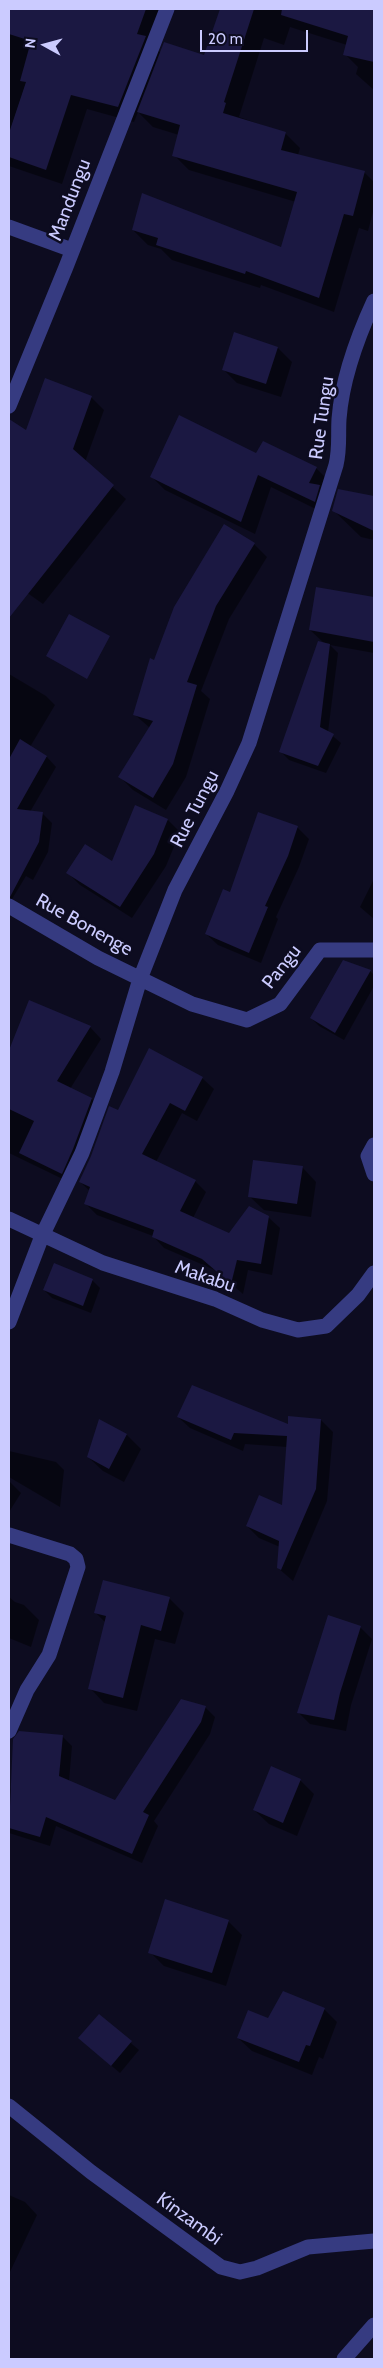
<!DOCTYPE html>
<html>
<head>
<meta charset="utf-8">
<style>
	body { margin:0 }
	#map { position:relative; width:383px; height:2368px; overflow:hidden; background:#0d0c20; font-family:Cabin,sans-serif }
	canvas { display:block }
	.frame { position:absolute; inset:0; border:10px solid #cbcbff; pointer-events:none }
	.north { position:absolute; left:20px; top:20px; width:50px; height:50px; -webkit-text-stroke:4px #0d0c20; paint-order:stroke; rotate:277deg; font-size:14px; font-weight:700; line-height:20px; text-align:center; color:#cbcbff }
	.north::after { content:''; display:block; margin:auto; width:18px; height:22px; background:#cbcbff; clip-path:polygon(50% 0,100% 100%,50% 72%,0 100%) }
	.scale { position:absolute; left:200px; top:30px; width:108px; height:22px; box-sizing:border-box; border:2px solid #cbcbff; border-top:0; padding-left:6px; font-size:15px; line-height:18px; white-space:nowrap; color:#cbcbff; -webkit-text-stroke:4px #0d0c20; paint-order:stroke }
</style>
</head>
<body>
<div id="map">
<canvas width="383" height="2368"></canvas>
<div class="frame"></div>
<div class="north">N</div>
<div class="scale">20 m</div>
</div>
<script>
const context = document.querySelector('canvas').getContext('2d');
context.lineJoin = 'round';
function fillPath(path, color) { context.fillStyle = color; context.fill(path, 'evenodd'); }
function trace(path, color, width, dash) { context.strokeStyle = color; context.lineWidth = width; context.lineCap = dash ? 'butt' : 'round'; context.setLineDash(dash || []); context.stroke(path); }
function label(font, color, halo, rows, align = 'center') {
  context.font = font + ' Cabin,sans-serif'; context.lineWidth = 5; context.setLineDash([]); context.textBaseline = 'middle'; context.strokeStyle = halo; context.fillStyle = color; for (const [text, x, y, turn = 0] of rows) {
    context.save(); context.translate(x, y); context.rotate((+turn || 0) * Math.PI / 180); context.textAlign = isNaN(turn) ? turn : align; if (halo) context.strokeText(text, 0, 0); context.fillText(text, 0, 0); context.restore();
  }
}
fillPath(new Path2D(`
	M9,9H58L69,12L71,9H166L153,45L161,53L205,57L221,9H374V90L356,74L358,67L345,54L347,45L290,27L284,45L264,38L239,117L285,133L300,148L298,155L364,172L374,182V208L368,231L359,228L334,312L261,285L260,288L172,260L161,249L148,245L133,230L282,249L296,202L189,170L174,155L179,135L153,127L138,112L134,122L87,109L62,184L9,166Z
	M278,348L292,362L281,397L237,383L223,369Z
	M91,397L104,410L85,462L126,499L43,604L9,580V432L14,424L26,431Z
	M257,455L316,468L329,481L328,515L271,487L255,534L165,490L151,476Z
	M339,490L374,497V540L361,537L333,510Z
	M254,544L267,557L229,619L201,691L210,699L186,777L166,810L133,790L120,777L150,728L134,714L155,662Z
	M317,588L374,598V653L330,645L338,653L328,732L341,743L326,773L289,760L281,752L324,643L310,630Z
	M9,674L46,696L55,705L30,747L47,757L56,767L30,812L42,813L52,823L48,852L33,880L26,876L9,904Z
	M258,813L298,828L309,839L299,867L276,917L278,919L261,963L218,945L206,934L231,893Z
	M168,820L180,832L166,866L132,918L80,885L68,873L112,863Z
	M374,879V919L360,907Z
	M370,971L374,975V986L344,1040L319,1026L311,1018Z
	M30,1002L90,1027L101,1039L70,1089L92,1099L103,1110L73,1184L9,1153V1050Z
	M202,1078L214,1089L197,1121L182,1113L156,1162L195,1181L206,1192L193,1218L229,1234L268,1217L280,1228L272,1275L248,1270L243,1294L215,1270L164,1248L153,1236L97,1215L85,1203L90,1191L80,1182L118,1112Z
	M302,1167L316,1182L311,1217L264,1210L249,1196Z
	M92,1280L100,1288L91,1313L52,1298L44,1290Z
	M178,1417L289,1426L321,1420L333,1432L327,1501L293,1581L278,1568L280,1547L259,1538L247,1526L283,1507L287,1447L245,1444L243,1451L190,1428Z
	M100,1421L127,1435L141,1449L124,1482L103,1471L88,1457Z
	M9,1451L56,1462L64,1470L60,1507L9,1477Z
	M9,1481L21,1493L9,1512Z
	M9,1597L15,1602L24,1605L39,1620L31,1647L9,1638Z
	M170,1599L184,1613L175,1644L155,1639L137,1711L104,1703L90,1688L106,1623L95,1612Z
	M360,1627L372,1639L351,1705L346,1731L310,1724L298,1712Z
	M205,1707L215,1717L210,1734L154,1821L158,1826L142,1863L56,1826L50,1846L9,1833V1795L11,1787L62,1736L72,1746L69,1781L115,1801Z
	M300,1780L314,1794L297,1836L269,1824L254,1810Z
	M228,1921L242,1935L226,1986L164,1966L150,1952Z
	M324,2009L337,2022L323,2059L319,2057L312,2075L252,2051L238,2038Z
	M99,2016L139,2050L120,2073L88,2046Z
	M9,2195L25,2202L37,2215L9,2274Z`), '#0007');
fillPath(new Path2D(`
	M9,9H146L137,34L146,36L118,107L71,95L46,170L9,157V133L26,82L20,81L31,41L9,34Z
	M220,9H254L224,102L226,103L223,113L286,132L281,150L365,171L353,216L344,214L319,298L246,271L245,274L156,245L158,238L132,230L142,193L281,247L297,192L172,156L180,125L137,112L164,42L204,55Z
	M282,9H374V62L343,55L348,36L281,15Z
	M234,332L278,347L266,384L222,370Z
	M45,378L92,396L73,449L114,485L9,618V419L26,430Z
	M179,415L256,453L263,441L317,467L309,483L320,485L315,502L258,475L241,522L150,477Z
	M338,489L374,496V531L332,511Z
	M224,524L255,543L216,606L187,682L197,685L173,764L153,798L118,777L153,721L133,715L150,658L154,660L174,607Z
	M316,587L374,597V642L309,630Z
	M69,614L110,636L87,679L46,656Z
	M318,641L330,644L320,727L334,734L318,766L279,752Z
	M20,739L47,756L17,809L43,812L39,842L10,897L9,759Z
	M135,805L168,819L154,854L120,907L66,873L85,844L112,861Z
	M258,812L298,826L288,856L265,906L268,907L249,953L205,934L223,889L230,892Z
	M343,960L371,970L335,1033L310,1018Z
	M29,1000L91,1026L57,1081L92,1098L73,1149L62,1174L19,1153L34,1121L9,1109V1050Z
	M149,1048L203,1077L185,1111L170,1103L142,1154L196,1180L180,1211L229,1233L249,1206L269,1216L261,1264L237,1260L231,1284L202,1259L152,1237L154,1230L84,1204L90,1187L79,1182L91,1156L109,1106L118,1110Z
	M253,1160L303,1166L297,1204L248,1197Z
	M54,1263L93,1279L83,1306L43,1290Z
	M192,1385L288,1424V1416L321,1419L316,1489L281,1570L277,1568L279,1541L246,1526L259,1495L282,1505L287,1436L234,1433L231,1440L177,1417Z
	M99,1419L127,1434L109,1469L87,1457Z
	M103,1580L170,1597L161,1631L141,1625L123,1698L88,1689L106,1616L94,1613Z
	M328,1615L361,1626L340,1693L334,1720L297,1713Z
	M181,1699L206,1706L201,1722L143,1812L149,1815L132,1854L46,1817L40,1837L9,1828L13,1739L19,1731L63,1735L59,1776L115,1800Z
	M271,1766L301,1779L283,1823L253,1810Z
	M165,1899L229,1920L212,1973L148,1953Z
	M283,1991L325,2008L310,2046L306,2045L299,2062L237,2038L248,2010L268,2018Z
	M99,2014L132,2041L111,2066L78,2038Z`), '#1b1842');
trace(new Path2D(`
	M9,227L72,250
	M9,406L66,267L167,9
	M9,906L98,958L192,1004L247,1020L280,1004L320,950H374
	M374,1145L368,1156L374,1174
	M9,1219L103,1263L215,1299L262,1320L298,1330L326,1326L358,1295L374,1273
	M9,1322L42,1236L82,1153L112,1072L140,979L175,890L227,791L249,743L336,465C340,448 338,437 339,419C342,379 357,338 374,301
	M9,1535L70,1554L76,1559L78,1567L49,1655L27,1690L9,1731
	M9,2106L91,2172L221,2267L240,2272L257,2268L308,2247L374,2241
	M344,2359L374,2325`), '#363b81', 15);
label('19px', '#cbcbff', '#0d0c20', [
	["Mandungu",70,200,-69],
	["Rue Tungu",322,418,-82],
	["Rue Tungu",195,809,-63],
	["Rue Bonenge",84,925,29],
	["Pangu",282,967,-52],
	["Makabu",205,1277,19],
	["Kinzambi",189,2219,36]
]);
</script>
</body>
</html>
